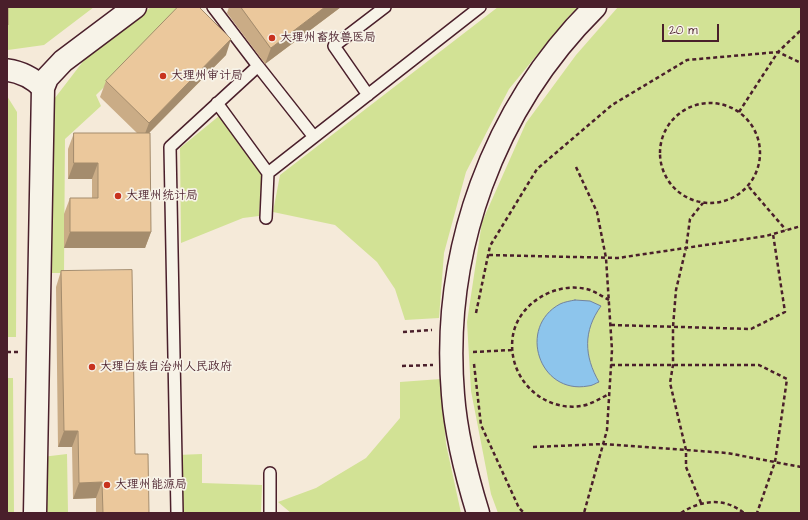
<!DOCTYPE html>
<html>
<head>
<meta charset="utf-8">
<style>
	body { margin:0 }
	#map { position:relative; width:808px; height:520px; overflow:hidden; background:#f5ead9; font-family:"Architects Daughter",sans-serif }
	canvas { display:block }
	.frame { position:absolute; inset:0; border:8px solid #4a1f2b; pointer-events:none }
	.scale { position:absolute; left:662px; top:24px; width:57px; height:18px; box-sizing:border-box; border:2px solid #4a1f2b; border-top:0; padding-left:5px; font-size:12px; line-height:14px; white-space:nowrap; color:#4a1f2b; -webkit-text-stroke:3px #f7f3e8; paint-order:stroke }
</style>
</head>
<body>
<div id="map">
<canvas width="808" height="520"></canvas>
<div class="frame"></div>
<div class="scale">20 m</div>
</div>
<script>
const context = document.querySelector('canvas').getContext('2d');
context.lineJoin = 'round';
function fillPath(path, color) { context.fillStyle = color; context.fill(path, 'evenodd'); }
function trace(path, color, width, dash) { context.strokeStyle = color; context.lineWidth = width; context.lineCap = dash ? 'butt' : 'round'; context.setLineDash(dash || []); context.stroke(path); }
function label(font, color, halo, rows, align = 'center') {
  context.font = font + ' "Architects Daughter","LXGW WenKai TC",sans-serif'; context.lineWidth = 3.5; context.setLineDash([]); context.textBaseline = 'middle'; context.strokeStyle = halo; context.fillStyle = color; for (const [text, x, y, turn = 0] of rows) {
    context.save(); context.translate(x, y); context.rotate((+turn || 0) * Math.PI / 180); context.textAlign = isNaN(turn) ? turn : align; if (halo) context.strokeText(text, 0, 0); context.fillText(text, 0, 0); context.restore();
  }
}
fillPath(new Path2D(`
	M8,7H94L44,45L8,50Z
	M151,7H186L96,95L101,106L65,139L64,273H46L48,107L91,51Z
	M498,7H579L569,16L509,89L466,172L444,253L439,318L405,320L395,289L377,262L335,225L273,212L280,175Z
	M618,7H801V513H498L491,494L471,391L467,322L482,222L526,123L576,55Z
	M7,96L17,112L16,337H7Z
	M219,116L262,174L259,216L243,218L181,243L180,148Z
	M7,378H13L14,513H7Z
	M441,379L446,444L461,513H291L278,502L316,488L366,458L400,418V382Z
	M67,454L68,513H42V457Z
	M202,454V483L262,485L261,513H180L177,455Z`), '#d2e295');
const water = new Path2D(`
	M575,300L590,301L601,306C583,331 584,356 599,382C596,383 592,386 588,386C539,395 517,327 560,304C564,302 570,301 575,300Z`);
fillPath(water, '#8dc5ec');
trace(water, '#72839f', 1);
const service = new Path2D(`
	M258,66L314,137
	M368,95L334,46L385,7
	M217,103L268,173
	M266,218L268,173L480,7
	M177,513L170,147L258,66L213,7
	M270,513V473`);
const minor = new Path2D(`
	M7,70C21,72 33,78 43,88`);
const tertiary = new Path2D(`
	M35,513L43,88L47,78L63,61L135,7
	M478,513C466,474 456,435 453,395C441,252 493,108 595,7`);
trace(service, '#4a1f2b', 14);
trace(minor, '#4a1f2b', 24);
trace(tertiary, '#4a1f2b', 25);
trace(new Path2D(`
	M660 153a50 50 0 1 1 100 0a50 50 0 1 1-100 0Z
	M739,112L778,52L801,30
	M576,167L597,212L606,258L612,350L607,430L584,513
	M749,187L786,230
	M489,255L618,258L766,236L801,226
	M609,300C603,297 596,292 590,290C558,280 519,302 513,335C506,376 541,412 581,406C590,405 601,398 609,394
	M476,313L490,246L537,169L612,105L687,60L778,52L801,63
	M611,325L751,329L785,312L773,234
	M403,332L432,330
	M7,352H18
	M473,352L512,350
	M474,364L481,425L519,508L524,513
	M611,365H759L787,379L775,462L757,513
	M402,366L433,365
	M533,447L603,444L727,453L801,467
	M701,503L686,467V450L670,383L673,365V327L676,290L686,248L690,219L703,203
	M681,513C701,500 724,497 744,513`), '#4a1f2b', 2.5, [4, 3]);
trace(service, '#f7f3e8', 11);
trace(minor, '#f7f3e8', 21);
trace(tertiary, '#f7f3e8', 22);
fillPath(new Path2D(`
	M229,7H341L265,64L227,13Z
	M226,55L149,133L151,232L145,248H64V214L70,198H92V179H68V149L74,133H137L100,97L106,81Z
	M61,271L135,454L149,513H96V498L73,499L72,447H58L56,287Z`), '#caac86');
fillPath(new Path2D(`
	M325,7H341L265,64L271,48Z
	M231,39L226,55L143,139L149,123Z
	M74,163H98L92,179H68Z
	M70,232H151L145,248H64Z
	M64,431H78L72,447H58Z
	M102,482L96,498L73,499L79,483Z`), '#a48c6d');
const building = new Path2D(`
	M7,7H8V25H7Z
	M178,7H199L231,39L149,123L106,81Z
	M241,7H325L271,48Z
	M74,133H150L151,232H70V198H98V163H74Z
	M132,270L135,454H148L149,513H103L102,482L79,483L78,431H64L61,271Z`);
fillPath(building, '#ebc89c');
trace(building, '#a48c6d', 1);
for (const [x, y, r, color] of [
	[272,38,4,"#c8321e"],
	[163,76,4,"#c8321e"],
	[118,196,4,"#c8321e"],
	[92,367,4,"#c8321e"],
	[107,485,4,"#c8321e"]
]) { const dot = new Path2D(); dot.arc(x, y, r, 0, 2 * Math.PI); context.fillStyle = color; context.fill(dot); trace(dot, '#f7f3e8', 1.5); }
label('12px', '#4a1f2b', '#f7f3e8', [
	["大理州畜牧兽医局",280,38],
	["大理州审计局",171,76],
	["大理州统计局",126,196],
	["大理白族自治州人民政府",100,367],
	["大理州能源局",115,485]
], 'left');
</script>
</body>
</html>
